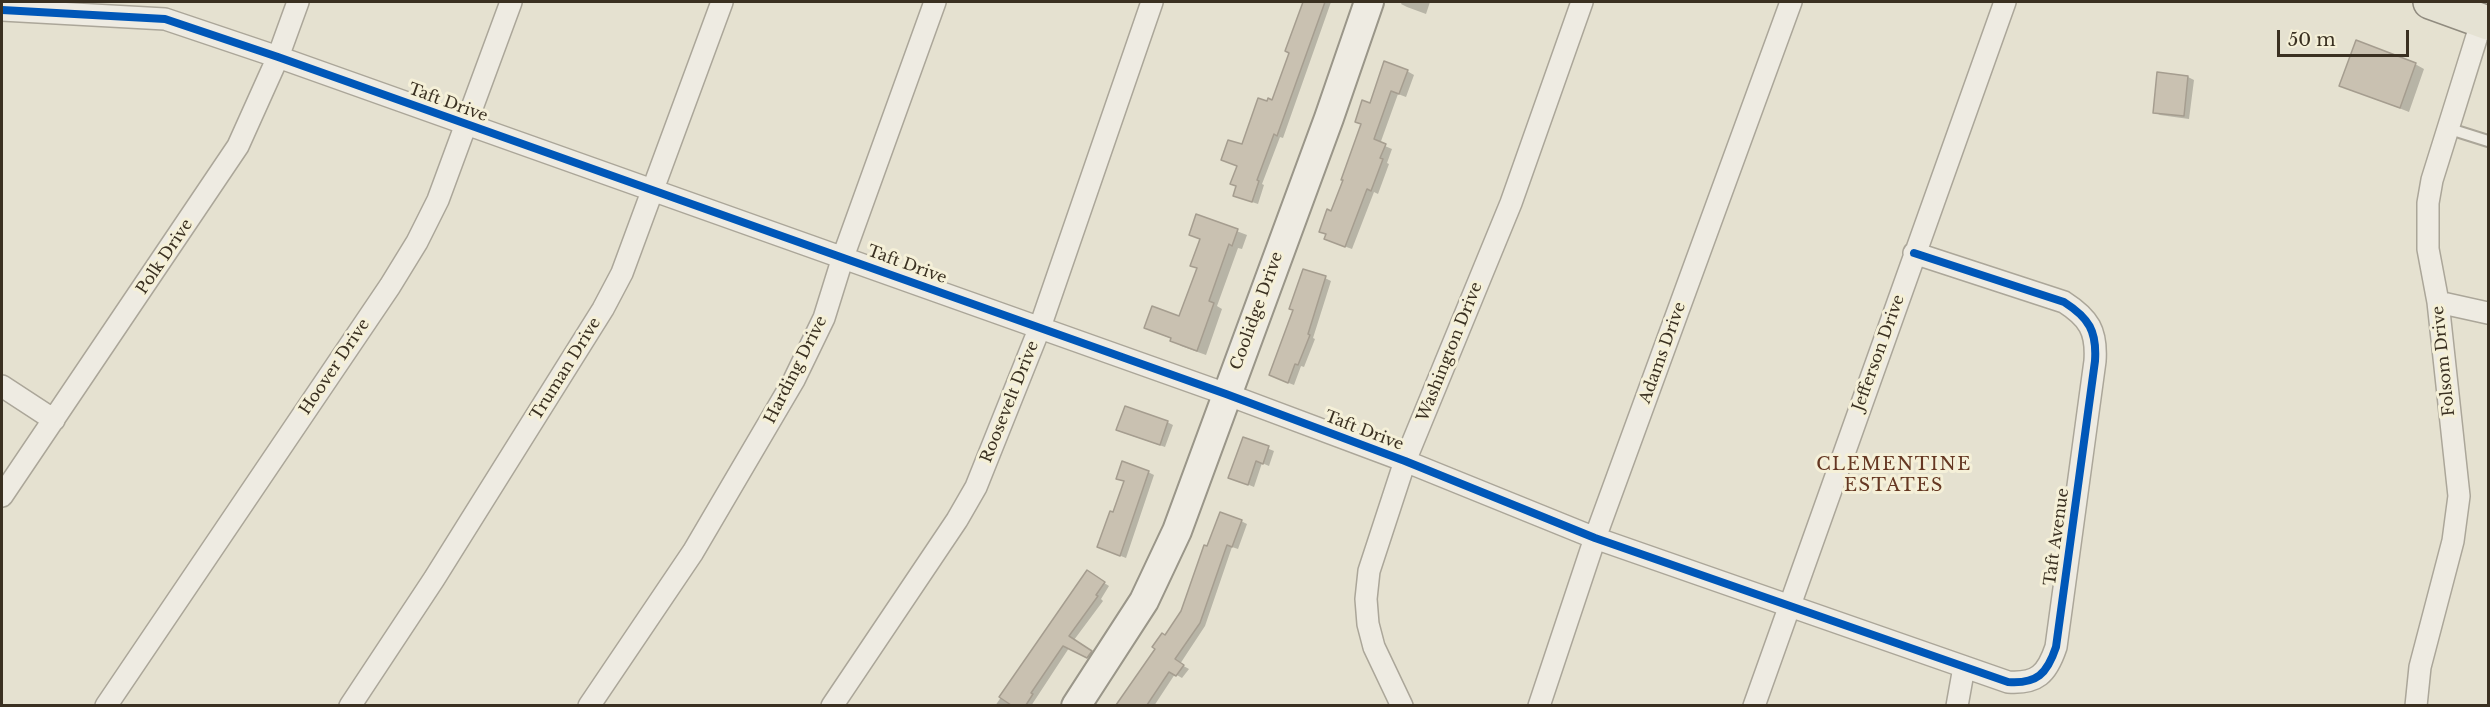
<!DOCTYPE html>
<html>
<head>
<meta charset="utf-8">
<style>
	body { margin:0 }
	#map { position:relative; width:2490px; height:707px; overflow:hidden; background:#e5e1d0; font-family:"Libre Baskerville",serif }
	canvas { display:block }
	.frame { position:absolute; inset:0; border:3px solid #3a3021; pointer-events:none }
	.scale { position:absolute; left:2277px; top:30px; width:132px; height:27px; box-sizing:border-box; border:3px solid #3a3021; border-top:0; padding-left:8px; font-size:18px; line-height:21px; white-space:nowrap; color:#3a3021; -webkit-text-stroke:4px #f5f0d8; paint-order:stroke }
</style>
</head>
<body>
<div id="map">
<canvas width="2490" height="707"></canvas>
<div class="frame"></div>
<div class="scale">50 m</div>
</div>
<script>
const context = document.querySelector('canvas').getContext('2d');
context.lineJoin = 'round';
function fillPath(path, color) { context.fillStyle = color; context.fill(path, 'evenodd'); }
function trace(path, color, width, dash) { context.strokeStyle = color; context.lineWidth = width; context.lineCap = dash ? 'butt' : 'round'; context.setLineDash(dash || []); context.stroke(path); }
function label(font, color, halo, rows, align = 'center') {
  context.font = font + ' "Libre Baskerville",serif'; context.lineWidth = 6; context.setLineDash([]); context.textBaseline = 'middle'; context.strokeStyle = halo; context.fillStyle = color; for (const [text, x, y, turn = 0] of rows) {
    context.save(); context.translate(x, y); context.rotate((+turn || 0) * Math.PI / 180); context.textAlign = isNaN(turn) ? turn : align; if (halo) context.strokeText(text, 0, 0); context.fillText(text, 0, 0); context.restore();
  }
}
fillPath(new Path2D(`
	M1304,2H1331L1283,138L1280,137L1262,184L1264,185L1258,204L1240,198L1243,146L1273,102L1291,53L1287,50Z
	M1402,2H1430L1426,14L1407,7L1401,4Z
	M2415,64L2424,69L2409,112L2341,85Z
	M1407,71L1414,75L1406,97L1398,94L1380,144L1392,149L1387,163L1389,164L1378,194L1374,192L1352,249L1333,242L1321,231L1332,213L1371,105Z
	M2188,77L2194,80L2189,119L2160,115L2154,112Z
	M1197,216L1247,235L1242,249L1238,248L1217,306L1222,309L1206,355L1181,346L1172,339L1146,328L1180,318L1198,269L1192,266L1201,240L1191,234Z
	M1325,278L1331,281L1313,338L1315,339L1304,367L1301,366L1294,385L1276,378L1271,375Z
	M1167,422L1173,425L1165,447L1124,433Z
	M1244,439L1274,451L1269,466L1262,463L1254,487L1230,477Z
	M1148,472L1154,475L1126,558L1098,547L1114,514L1125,482L1118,478Z
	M1241,521L1247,524L1238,549L1232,547L1205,626L1180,664L1189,669L1182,678L1175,674L1154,706H1119L1183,611L1208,548Z
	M1087,572L1109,586L1101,599L1103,601L1074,640L1097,656L1094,660L1069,648L1031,706H995Z`), '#0003');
const building = new Path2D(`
	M1303,2H1325L1277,136L1274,134L1257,180L1259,181L1252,202L1233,196L1236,186L1230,184L1237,166L1221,160L1228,140L1242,144L1258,98L1267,101L1268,98L1272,100L1289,53L1285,51Z
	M2356,40L2416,63L2400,108L2339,86Z
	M1384,61L1408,70L1399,94L1391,91L1374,139L1386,144L1380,158L1383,159L1371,191L1367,189L1345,247L1324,239L1326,234L1319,232L1327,209L1331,211L1343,180H1341L1361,124L1355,122L1362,100L1370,103Z
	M2157,72L2188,76L2184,116L2153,113Z
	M1196,214L1238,229L1232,246L1229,244L1209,301L1214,303L1197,351L1170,341L1171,338L1144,328L1152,306L1179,316L1197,268L1190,266L1200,239L1189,235Z
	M1303,269L1326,276L1308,334L1310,335L1298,365L1295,364L1288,383L1269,375L1293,310L1289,309Z
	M1125,406L1168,421L1160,445L1116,430Z
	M1243,437L1269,446L1263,464L1256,461L1248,485L1228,478Z
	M1122,461L1149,471L1120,556L1097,547L1110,511L1113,512L1124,481L1116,479Z
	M1220,512L1242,520L1232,547L1227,545L1200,623L1175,659L1184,665L1176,676L1169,672L1147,705H1116L1155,649L1152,647L1162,633L1165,635L1181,611L1204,545L1207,546Z
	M1087,570L1105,582L1096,595L1098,596L1069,636L1092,651L1087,658L1063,646L1031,693L1033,694L1026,705H1011L999,697Z`);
fillPath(building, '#c9c1b1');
trace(building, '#a59d8f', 1.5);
const lane = new Path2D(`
	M2450,129L2488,141`);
const street = new Path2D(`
	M2,10L165,19L278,57L1226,394L1405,461L1595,538L2008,682C2037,684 2047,674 2056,647L2095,361C2097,331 2089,318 2064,302L1914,253
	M2438,302L2488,313
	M2,386L54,420
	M2,496L238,146L278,57L298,2
	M106,706L390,286L417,242L438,200L511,2
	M350,706L434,579L603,309L622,273L722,2
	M589,706L693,552L794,380L824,318L843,257L935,2
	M832,706L957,520L976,487L1040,327L1152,2
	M1402,706L1374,647L1368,624L1366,599L1369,571L1405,461L1511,203L1582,2
	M1539,706L1595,538L1791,2
	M1754,706L2005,2
	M1957,706L1964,667
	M2416,706L2420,667L2453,541L2459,496L2438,302L2428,249V203L2432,180L2482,20`);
const secondary = new Path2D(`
	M1076,706L1144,601L1177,531L1329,118L1369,2`);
const primary = new Path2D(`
	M2430,2L2488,23`);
trace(lane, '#aba699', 14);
trace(street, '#aba699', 24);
trace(secondary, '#9a9689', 32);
trace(primary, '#908b7f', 36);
trace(lane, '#eeebe2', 10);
trace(street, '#eeebe2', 21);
trace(secondary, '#eeebe2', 28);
trace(primary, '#e5e2d3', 33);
trace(new Path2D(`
	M2,10L165,19L278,57L1226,394L1405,461L1595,538L2008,682C2037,684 2047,674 2056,647L2095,361C2097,331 2089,318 2064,302L1914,253`), '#0057b8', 8);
label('16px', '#3a3021', '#f5f0d8', [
	["Taft Drive",448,103,20],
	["Polk Drive",165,257,-56],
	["Taft Drive",907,265,20],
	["Coolidge Drive",1257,311,-70],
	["Washington Drive",1450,352,-68],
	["Adams Drive",1663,353,-70],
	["Jefferson Drive",1879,353,-70],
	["Folsom Drive",2444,361,-96],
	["Hoover Drive",335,367,-56],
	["Truman Drive",566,369,-58],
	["Harding Drive",796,370,-63],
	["Roosevelt Drive",1010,402,-68],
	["Taft Drive",1364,431,21],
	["Taft Avenue",2057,537,-82]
]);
context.letterSpacing = '1.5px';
label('18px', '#653722', '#f5f0d8', [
	["CLEMENTINE",1894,465],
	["ESTATES",1894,486]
]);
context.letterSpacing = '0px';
</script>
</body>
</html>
